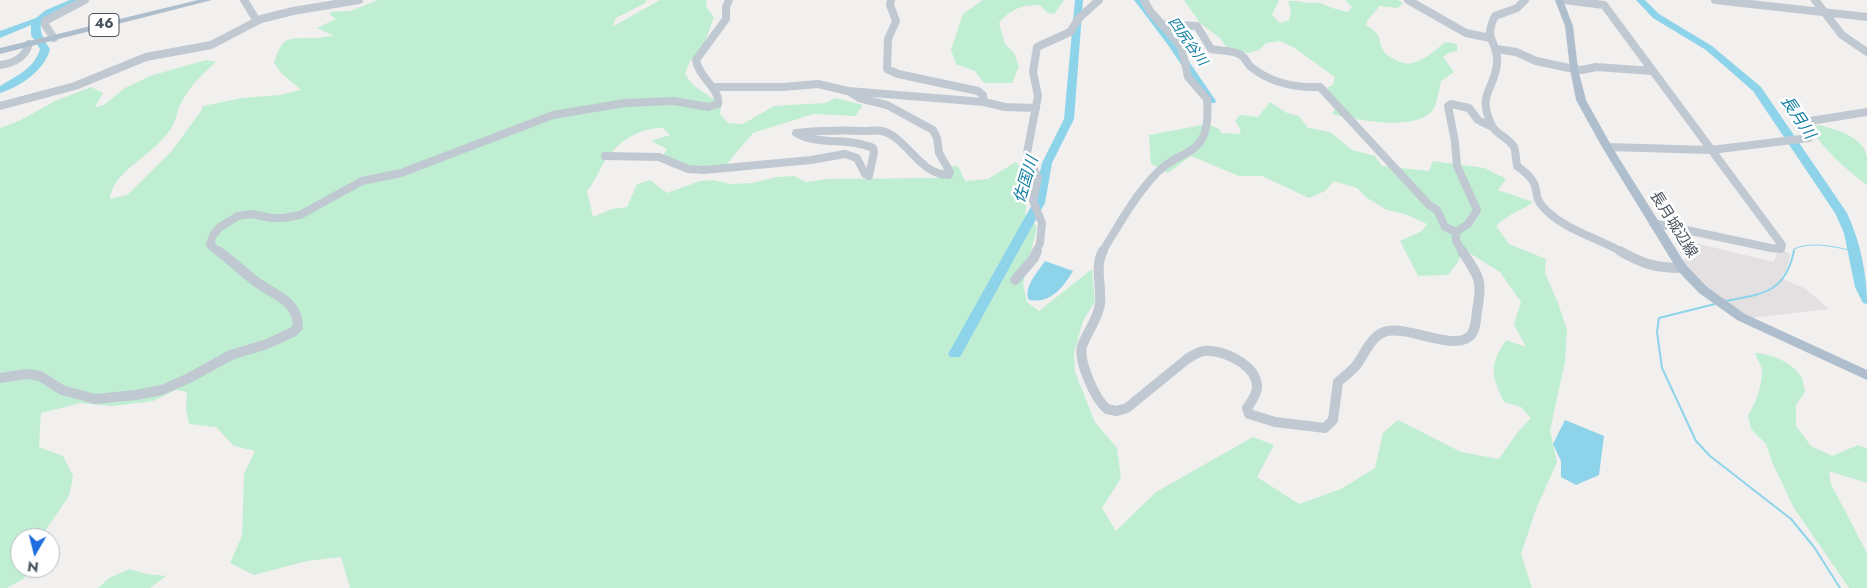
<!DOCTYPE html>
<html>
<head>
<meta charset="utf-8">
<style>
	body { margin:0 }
	#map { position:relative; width:1867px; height:588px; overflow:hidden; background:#f2efef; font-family:Jost,sans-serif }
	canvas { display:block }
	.north { position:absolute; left:10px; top:528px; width:50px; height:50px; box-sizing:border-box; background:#fff; border:1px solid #b6babe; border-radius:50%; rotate:188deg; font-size:14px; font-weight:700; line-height:20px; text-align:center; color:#48525c }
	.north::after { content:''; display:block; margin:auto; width:18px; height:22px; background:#1d6dde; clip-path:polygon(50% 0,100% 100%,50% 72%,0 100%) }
</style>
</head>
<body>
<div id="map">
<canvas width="1867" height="588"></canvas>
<div class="north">N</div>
</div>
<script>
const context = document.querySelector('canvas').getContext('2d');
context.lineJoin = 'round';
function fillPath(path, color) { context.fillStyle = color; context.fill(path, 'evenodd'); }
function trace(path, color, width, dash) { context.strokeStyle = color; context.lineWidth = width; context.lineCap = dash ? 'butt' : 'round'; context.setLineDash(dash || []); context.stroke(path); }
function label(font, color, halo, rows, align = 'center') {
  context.font = font + ' Jost,"Noto Sans JP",sans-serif'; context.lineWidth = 5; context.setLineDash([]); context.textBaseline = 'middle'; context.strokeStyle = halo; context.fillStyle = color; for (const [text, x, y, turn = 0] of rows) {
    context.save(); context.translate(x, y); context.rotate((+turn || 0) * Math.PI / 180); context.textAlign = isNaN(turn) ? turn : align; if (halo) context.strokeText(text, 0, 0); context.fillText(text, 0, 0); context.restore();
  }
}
fillPath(new Path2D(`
	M1695,243L1774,262L1778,249L1791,254L1786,270L1781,278L1806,289L1829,309L1751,318L1709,289L1694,275L1683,261Z`), '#e3e0e1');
fillPath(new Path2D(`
	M378,0H647L645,3L616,18L612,27L660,0H706L707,8L714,17L703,48L690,61L685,74C696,93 710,92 721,107L720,114L728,123L743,124L774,106L825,103L835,98L863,105L855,116L813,114L753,133L726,165L684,171L660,161L667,149L651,141L670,135L663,128C640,127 617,142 605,161C598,171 595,182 587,191L593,217L612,209L627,207L637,184L650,180L667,193L700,181L713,180L731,184L753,183L777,177L794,176L806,182L826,179L937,178L944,167L958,166L965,181L988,179L1016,162L1028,176L1029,189L1025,213L1037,227L1023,284L1027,302L1039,311L1092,269L1095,301L1083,321L1074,353L1075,372L1095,422L1117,448L1121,478L1102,508L1116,531L1156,492L1253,437L1274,445L1257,477L1299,504L1341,489L1375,468L1383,433L1398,420L1461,452L1499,459L1517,433L1531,418L1521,407L1504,402C1491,375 1489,366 1506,340L1526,347L1514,324L1521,302L1500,272L1463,249L1458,262L1448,275L1418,276L1400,241L1422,231L1427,224L1405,214L1387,210L1367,198L1357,188L1334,181L1325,191L1309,198L1262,176H1239L1191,156L1168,173L1151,164L1149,135L1208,124L1219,129L1221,133L1239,134L1241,130L1235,121L1240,115L1258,117L1270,102L1287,113L1299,116L1308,128L1330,132L1352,150L1375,156L1382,166L1429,171L1433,161L1485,168L1506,179L1498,190L1533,202C1521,211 1506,215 1496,226L1509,244L1546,259L1545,273L1558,303L1567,330L1565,362L1550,430L1557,462L1536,509L1521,554L1532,588H350L341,557L307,561L254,575L230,563L242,536L244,474L255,451L234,446L216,427L189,424L186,408L187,392L176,390L153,401L112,406L81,403L41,413L39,447L63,456L73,476L69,496L40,538H20V568H27L25,578L7,588H0V128L19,121L55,101L91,87L103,93L95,107L104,105L125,88L150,76L206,60L216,62C202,74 189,87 181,103C177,109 177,118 173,125C170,131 164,138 159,143C146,157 110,177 110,199L127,195L171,152L201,111L203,106L242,98L279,95L301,90L281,73L274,63C283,34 288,39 314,38C321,38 328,36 334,36L317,28L336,19L330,15L331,12L350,11Z
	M983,0H1064L1054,14L1048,13L1040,5C1021,5 1011,9 999,23L1005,44L1014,53L1019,67L1012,83H984L975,71L956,64L951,50L963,14Z
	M1184,0H1279L1272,15L1280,23L1289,20L1291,11L1288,1C1299,0 1308,5 1318,2L1332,8L1348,12L1352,7L1345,0H1398L1403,3L1398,8L1379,6C1375,14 1368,16 1366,25C1385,37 1375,37 1385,53C1386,55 1391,57 1394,59C1415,72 1430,53 1446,42L1457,44V51L1448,53L1443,57L1454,72L1441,81C1439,89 1438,100 1434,108C1419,133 1356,120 1332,114L1338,103L1327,88L1333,85L1335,77L1293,47L1280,41L1266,43L1259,50L1249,53L1237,51L1227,48L1220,38L1200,23Z
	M1819,125C1836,129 1864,137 1867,157C1867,166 1867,176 1867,185C1845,168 1825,152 1811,128Z
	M1755,353C1771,354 1792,362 1801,376C1803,380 1804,387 1805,392L1796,405V426L1811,446L1832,456L1858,445L1867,449V483L1829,471L1831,484L1867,553V588H1849L1794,508L1772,462L1766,444L1751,429L1748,415C1756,404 1762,386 1762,372C1762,366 1757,359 1755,353Z
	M130,569L146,574L166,576L150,588H98L109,578Z`), '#bfeed2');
fillPath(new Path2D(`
	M1045,261L1073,271C1063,288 1050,304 1029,300C1023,287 1038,272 1045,261Z
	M1565,420L1604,436L1599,475L1576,485L1561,477V461L1553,444Z`), '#8dd4ea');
trace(new Path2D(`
	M1793,252L1794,249C1812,241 1835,247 1854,251`), '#8dd4ea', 1);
trace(new Path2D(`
	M1725,301C1763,294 1785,293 1794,251
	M1715,304L1659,318L1657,332L1662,368L1696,441L1710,456L1791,519L1814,547L1840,588`), '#8dd4ea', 2);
fillPath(new Path2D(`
	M70,0H82C62,18 23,8 50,49C45,70 20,87 0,93V86C16,76 35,68 40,49L31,35V25L0,38V31L36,18L46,10Z
	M1075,0H1083L1074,119L1052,163L1045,203L960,357H950L948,354L1033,203L1042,163L1064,119Z
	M1134,0H1143L1175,41L1216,101L1215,103H1207L1168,45Z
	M1636,0H1645L1659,14L1712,46L1761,87L1847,213C1860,241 1867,273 1867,304L1863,303L1855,287L1844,233L1835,213L1753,91L1706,50L1653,18Z`), '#8dd4ea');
trace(new Path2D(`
	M244,0L257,21
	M891,0L890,5L896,21L888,39L887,69L898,74L978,91L983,95L984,102
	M1408,0L1466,33L1490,38
	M1525,0L1517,8L1495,16C1482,43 1499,39 1497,63C1495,90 1476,93 1492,126C1496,134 1509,138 1514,147C1516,152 1516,161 1517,166C1524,171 1533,178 1535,186C1538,197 1535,197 1543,207C1564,230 1596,237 1622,252
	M1564,0L1604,5L1782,245L1781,249L1771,248L1653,223
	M1715,0L1867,17
	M1815,0L1842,35L1867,52
	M1161,24L1197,26L1211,49C1220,51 1233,50 1241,55C1246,58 1247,64 1251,67C1271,83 1295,88 1320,87L1429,205L1437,210L1445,227L1456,232
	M54,38L45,25V21L85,0
	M1497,49L1516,52L1536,61L1574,69L1582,70L1596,67L1653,71
	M0,65C14,63 25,58 29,44
	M714,87H783L818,84L848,91L984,102L1005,107L1036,108
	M0,106L75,86L146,57L211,45L261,19L293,11L359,0
	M1607,147L1711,150L1809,138L1810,135L1803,124L1804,122L1867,112
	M605,156L659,157L688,169L704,170L811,160L845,154L857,158L865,174L869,176L874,152L873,148C849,137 819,146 796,133C818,131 840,130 863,131C869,131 876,130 882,131C907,137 919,175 949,175L950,172L939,153L937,138L933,130L887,105L859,98L848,91
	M1456,232V241L1463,252
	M1456,232L1468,224L1477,210L1457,166L1455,142L1448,106L1451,104L1469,108L1478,120L1492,127
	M219,252L210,245L213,235L220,227L238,216L252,214L271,218H284L300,215L362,181L401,173L553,115L625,103L674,101L708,107L718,104C721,89 698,77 696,60L726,19V7L729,0
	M1036,252L1040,243L1042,223L1033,201L1038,178L1027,153L1038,96L1033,72L1037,47L1070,32L1079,18L1099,0
	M1102,252C1118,227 1132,200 1152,178C1181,144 1212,162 1207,99L1188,77L1182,49L1179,44L1150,11L1144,0`), '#c0c9d1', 8);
trace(new Path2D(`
	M1103,251C1094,266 1102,287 1100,304C1098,319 1087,332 1082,346C1078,361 1095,399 1107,409L1117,411L1127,408L1187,359C1192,356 1197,352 1204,351C1223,349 1257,365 1257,387C1257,395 1251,402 1247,408L1249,414L1275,422L1325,428L1333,420L1338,382C1344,377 1350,372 1355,367C1364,356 1370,337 1384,332C1406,324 1454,352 1470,336C1476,330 1476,319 1477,311C1483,279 1479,277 1462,251
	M1620,251C1643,264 1655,268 1682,268
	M1015,280L1034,258L1037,251
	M0,378L27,374L40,376L62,390L95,399L136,395L162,390L189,378L231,355L267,344L293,332L298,327C298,300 272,294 255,281C242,271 231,260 218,251`), '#c0c9d1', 10);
fillPath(new Path2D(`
	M198,0H212L0,54V48Z
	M1555,0H1563L1573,26L1578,69L1586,100L1612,147L1686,265L1707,287L1745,314L1867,370V380L1737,320L1699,293L1678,271L1602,147L1576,100L1570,69L1565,26Z`), '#afbecd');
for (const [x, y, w] of [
	[104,25,30]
]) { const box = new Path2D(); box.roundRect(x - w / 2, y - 11.5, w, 23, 4); context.fillStyle = '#fff'; context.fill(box); trace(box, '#48525c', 1); }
label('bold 14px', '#48525c', null, [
	["46",104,25]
]);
label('italic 14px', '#0f7ea0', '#fff', [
	["四尻谷川",1187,42,54]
]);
label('15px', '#48525c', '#fff', [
	["長月城辺線",1673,225,58]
]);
label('italic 16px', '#0f7ea0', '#fff', [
	["長月川",1797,118,56],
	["佐国川",1027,180,-73]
]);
</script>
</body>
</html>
